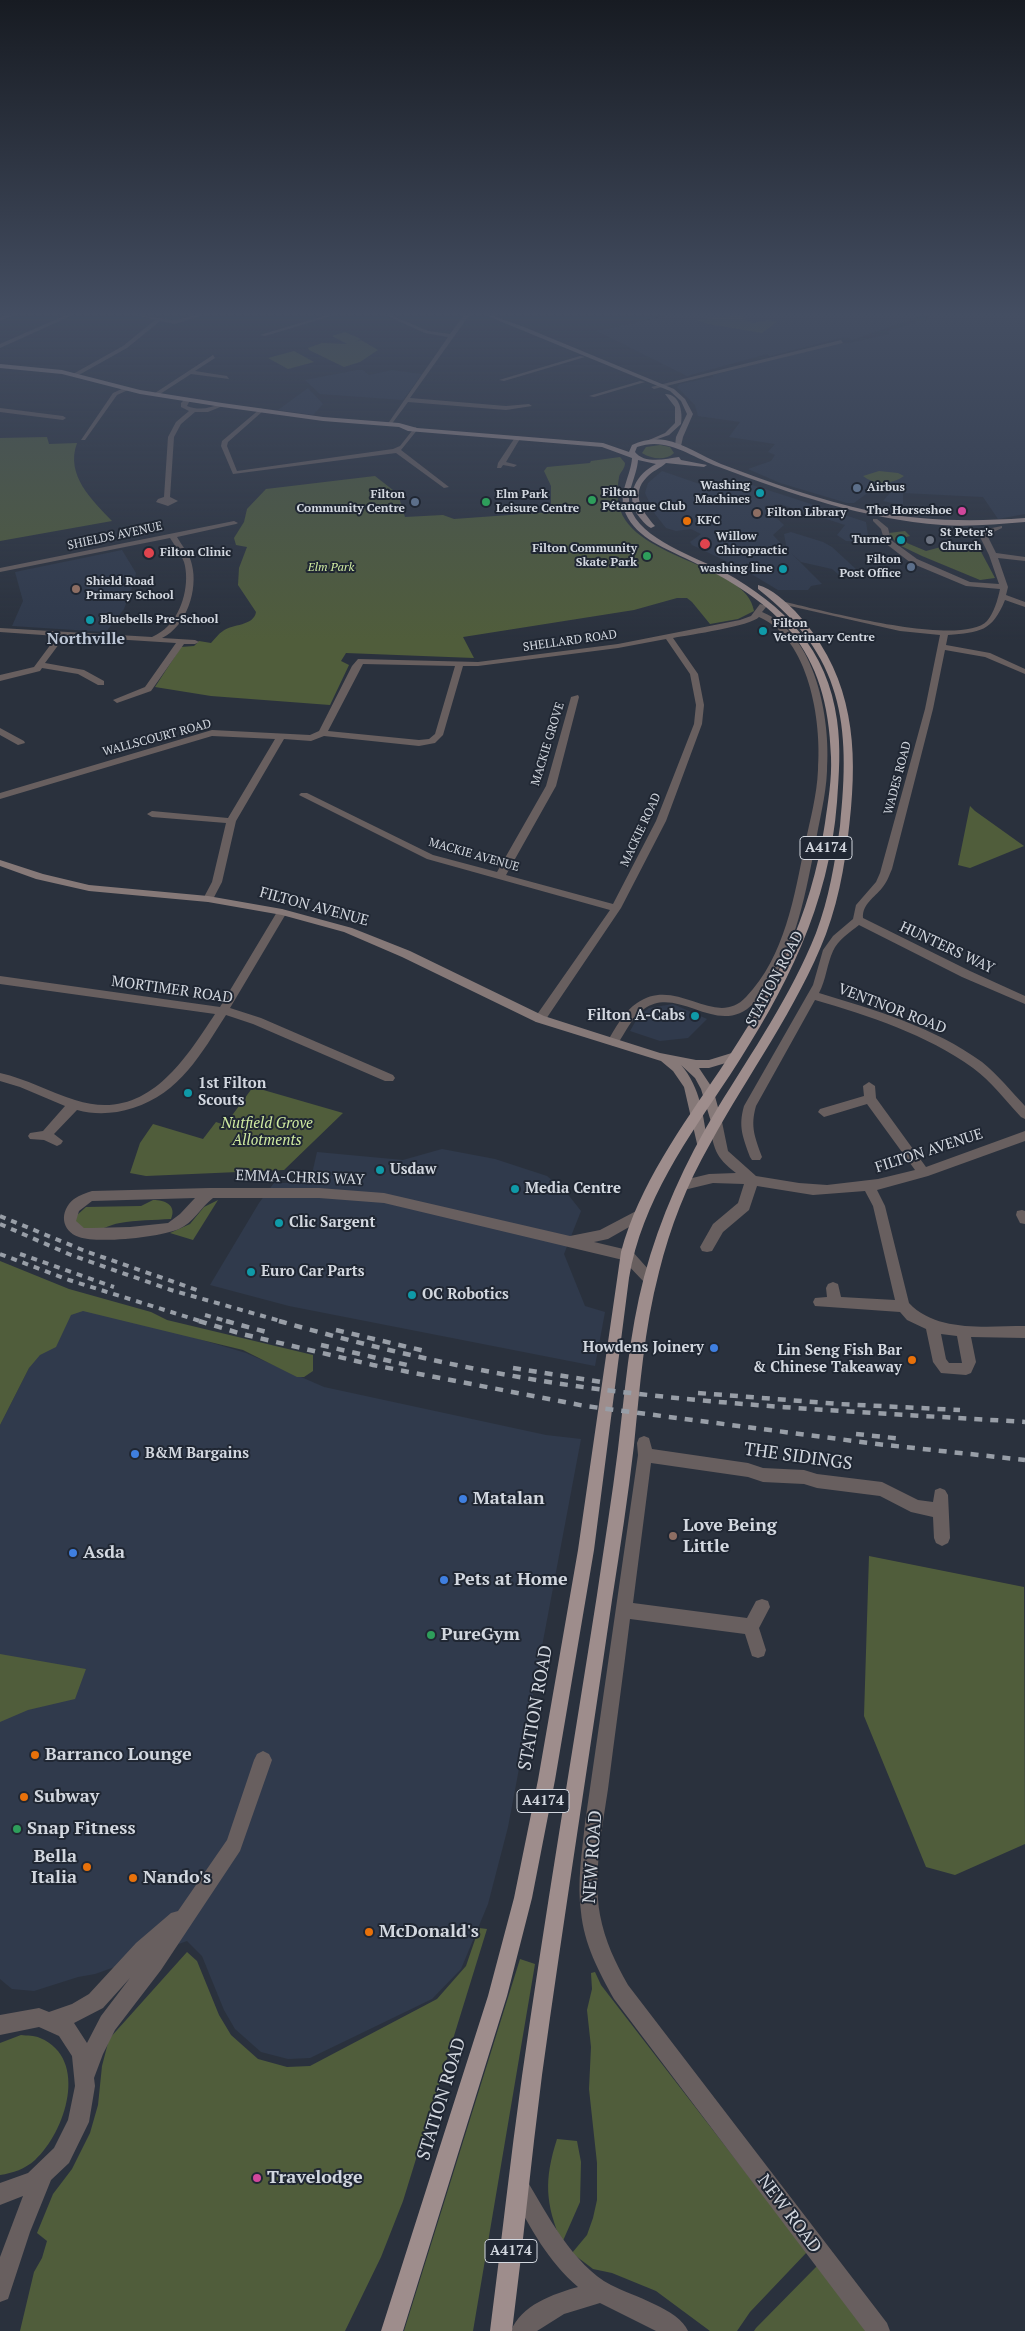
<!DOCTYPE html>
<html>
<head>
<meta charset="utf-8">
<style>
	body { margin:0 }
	canvas { display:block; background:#2a313d }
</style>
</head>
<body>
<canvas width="1025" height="2331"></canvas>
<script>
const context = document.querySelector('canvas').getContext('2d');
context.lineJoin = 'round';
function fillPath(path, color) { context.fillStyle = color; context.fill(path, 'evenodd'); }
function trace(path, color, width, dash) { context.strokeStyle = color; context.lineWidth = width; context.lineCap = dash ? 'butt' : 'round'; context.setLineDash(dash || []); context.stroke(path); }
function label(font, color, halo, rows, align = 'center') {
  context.font = font + ' "PT Serif",serif'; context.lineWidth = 4; context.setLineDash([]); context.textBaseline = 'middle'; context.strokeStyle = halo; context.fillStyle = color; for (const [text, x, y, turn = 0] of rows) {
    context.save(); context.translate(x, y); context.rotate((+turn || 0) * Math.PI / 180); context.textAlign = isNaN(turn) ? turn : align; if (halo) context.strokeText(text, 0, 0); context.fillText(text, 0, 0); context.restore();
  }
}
fillPath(new Path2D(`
	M669,315H924L852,340L845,337L770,356L767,354L687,376L597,331Z
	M931,315H1025V514L998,519L983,497L903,493V505L883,501L890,493L874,488L854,503H847L780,483L748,469L771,461L775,455L768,452L775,444L729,437L740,422L698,416L695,405L677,387L680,384L713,377V375L835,344L850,343L889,334L888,331L922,320L929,321L925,319Z
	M357,370H363L369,375L392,370L422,374L403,400L320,394L305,380Z
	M308,388L323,404L313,415L278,410Z
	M662,471L714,489L734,479L866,522L869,542L846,541L837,535L845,525L780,504L764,506L784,525L773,535L787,550L784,534L791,532L823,542L832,547L858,571L838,574L832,569L801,562L791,553L822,584L811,586L808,590H778L743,569L692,545L690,542L701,534L691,529L676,531L666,528L655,514L645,493L648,483Z
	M122,550L136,573L134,582L124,609L106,632L12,626L23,601L15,572Z
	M673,1004L707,1019L688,1038L660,1041L630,1031L638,1017L649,1008Z
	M442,1149L495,1159L547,1176L566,1192L581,1211L564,1254L585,1306L605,1312L595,1366L289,1306L210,1285L259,1203L274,1183H310L317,1152L403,1160Z
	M81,1304L246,1353L324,1387L546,1435L581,1439L508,1827L488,1904L461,1969L432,1999L310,2058L288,2059L261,2052L235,2029L224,2010L202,1956L187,1941L95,1974L78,1977L34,1991L12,1989L0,1979V1425L51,1325Z`), '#303a4c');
fillPath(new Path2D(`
	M738,315L752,323L768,320L777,322L762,333L708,324L697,320Z
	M345,332L361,339L355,342L361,340L378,350L360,362L344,367L309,350L308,348L322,343L347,344L332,336Z
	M294,351L314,362L288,369L268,358Z
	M47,437L49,444L77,443C65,475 92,500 112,521L0,541V438Z
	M660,445L670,447L674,453C666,461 651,459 642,453L646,447Z
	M620,457L625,463C625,469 620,472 619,477C618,483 617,493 618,500C624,560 747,562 754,611L738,619L710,624L692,602L687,598H677L634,610L463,637L474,658L346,653L341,661L349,665L330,705L211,696L155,687L181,647L194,646L199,641L211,643C215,639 218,634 223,631C232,624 254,626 256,612L238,585L239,568L247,547L236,545L234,538L244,522L247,509L266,489L375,476L398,494L405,517L443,515L454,519L551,512V486L544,471L547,467L590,463L591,461Z
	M879,471L898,473L904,476C892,485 874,485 863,476Z
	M905,531L910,536L906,537L907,543L926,551L952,544L957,547L979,548L995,578L980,580L922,556L897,544L889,533Z
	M970,806L975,811L1024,846L970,868L958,865Z
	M253,1087L343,1113L284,1170L146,1176L130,1173L140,1143L153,1124L203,1139L216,1122L225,1125Z
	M153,1200C165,1200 177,1205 171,1219C154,1220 136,1220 120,1223C102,1226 94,1238 76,1223L75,1217L86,1207L141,1206Z
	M218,1200L193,1240L170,1233L190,1224L204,1207Z
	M0,1261L69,1289L151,1312L167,1320L313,1355V1371L304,1377H297L243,1350L83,1311L71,1315L56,1347L40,1355L29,1368L0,1425Z
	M869,1556L1024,1587L1025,1844L955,1875L926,1867L864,1716Z
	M0,1654L86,1669L75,1699L28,1710L0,1722Z
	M479,1928L487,1929L403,2201L381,2257L345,2331H20L34,2272L42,2258L47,2241L37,2233L53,2194L72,2169L90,2133L98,2105L102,2066L109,2039L187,1952L197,1961L219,2015L231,2035L258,2059L287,2067L310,2066L437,1999L466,1966Z
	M520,1959L535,1964L473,2331H404Z
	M595,1972L601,1985L807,2252L750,2312L737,2331H710L656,2291L612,2273L593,2269L572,2253L587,2235L593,2218L597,2200V2163L589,2089L591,2047L587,2010L592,1989L591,1973Z
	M21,2035C27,2036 34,2035 40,2038C90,2059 65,2133 35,2160C25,2169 13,2173 0,2175V2043Z
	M557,2139L577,2141L581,2162L580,2202L562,2243C545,2203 544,2180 557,2139Z
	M817,2266L866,2331H754L756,2328Z`), '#505d3b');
fillPath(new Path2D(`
	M8,315H15L0,321V317Z
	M66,315H73L0,348V344Z
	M136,315L175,320L196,315H204L175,324L160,321L127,348L77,376H73V374L123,346L155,320Z
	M327,315H335L265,336L260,335Z
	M385,315H391L428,331L450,334L464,315H473L468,317L410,398L506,406L529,404L532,406L506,410L408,402L391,425H387L448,337L425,333Z
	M841,340L843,343L654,389L651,387Z
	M213,355L215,358L195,371L227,376L229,379L191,374L157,396L152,395Z
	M580,356L585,357L504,381L499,380Z
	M640,381L645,382L594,397L589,396Z
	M126,387L128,390L117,395L85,440H81L113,393Z
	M185,399L190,400L187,406C200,411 210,408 222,403L225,405L208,412H195L181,424L174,437L170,497L178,501L168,506L156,502L158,499L164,497L168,437L176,422L189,411L181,407V403Z
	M0,408L63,416L66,418L63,420L0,412Z
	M261,408L263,411L228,442L227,446L237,471L393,449L400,446L415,427L418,429L401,450L449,487L444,488L396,453L233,474L221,446L222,441Z
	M516,436L521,437L506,462L517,465L514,467L503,465L501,468H497L498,463Z
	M873,519H877L888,528L891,540L917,559L970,582L999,584L989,555L979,535L982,530L1002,526V528L987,535L996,553L1025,557V561L998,558L1008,587L1006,595L1025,602V607L1005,600C992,632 980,632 948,635L946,645L990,653L1025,669V674L985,657L945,650L933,709L892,869C889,876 887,882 882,888C875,897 862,904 863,918L970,971L1025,996V1004L962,977L859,925C850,932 838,940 833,951C827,964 826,980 819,993C875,1010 934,1027 982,1062C998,1075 1011,1091 1025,1106V1119L1021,1117C1005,1100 991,1081 973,1068C926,1034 869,1016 815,1000L756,1106C750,1127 755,1137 762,1157L760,1160H752L750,1157C743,1137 738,1127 744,1106L813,985L823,950L833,936L853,919L856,905L876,882L880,873L925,709L940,635L900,631L781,604L785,602C821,610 961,648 987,621C994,613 998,599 1000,589L966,586L911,563L885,543L881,529L873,521Z
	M234,521L238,523L236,524L177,537C182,546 190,554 192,565C198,589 187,626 162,638L195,640L199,642L195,644H184L151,691L117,703L113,700L145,687L176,643L65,636L45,663L84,670L104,681V685H98L78,674L42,668L40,671L0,681V675L34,667L57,636L0,632V628L152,637C158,634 163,631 168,626C183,611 190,582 184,562C181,554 175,546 170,538L0,572V568Z
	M760,604L767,606L762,612C816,634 831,719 827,771C826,796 819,821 815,846C804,900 794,961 754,1003C718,1040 679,984 644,1009C632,1017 625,1033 617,1045L613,1046L607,1042C615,1029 624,1011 637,1003C677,975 715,1030 746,997C785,956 794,897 805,844C810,820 817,795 818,770C822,721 809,638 759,617C751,626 689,635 673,638L698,674L704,705L702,724L666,821L621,908L544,1022H536L534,1019L536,1016L610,910L427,859L299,795L301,793H307L433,855L497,872L546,786L571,697L578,695L579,697L556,786L506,875L613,904L656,821L694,724L696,705L690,674L666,639L618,648L478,666H463L443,735L435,743L419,746L324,736L311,741L284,739L236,821L222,882L212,901L208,902L203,899L212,882L226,823L152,817L147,814L152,811L228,818L275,739L212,736L0,799V793L212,730L310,735L319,731L352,666L358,659L478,662L618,644L740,620L751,616ZM363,664L455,666L435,734L429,739L419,740L328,731Z
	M0,728L24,741L25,743L18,745L0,735Z
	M282,909L287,912L230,1008L261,1018L393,1075L395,1078L393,1081H385L253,1024L226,1015C201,1054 180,1093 133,1108C114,1114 96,1115 77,1110L54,1134L63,1141L61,1144L57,1146L44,1140L30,1139L28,1136L30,1133L43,1131L65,1106L20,1087L0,1081V1073C27,1079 49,1092 75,1100C145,1123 183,1063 215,1014L0,984V976L220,1007L277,912Z
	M869,1082L875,1086L876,1098L926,1167L1025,1131V1141L928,1176L877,1190L885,1206L909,1303C937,1333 988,1326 1025,1326V1338L971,1337L976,1362L971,1373L966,1375L941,1373L933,1362L926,1329L907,1320L900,1312L815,1306L813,1302L815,1298L827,1297L826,1288L828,1284L833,1282L838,1284L841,1297L895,1300L873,1206L865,1191L813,1195L757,1186L749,1210L723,1232L712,1251L707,1252L702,1251L700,1247L713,1224L738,1203L744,1184L713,1183L684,1190L680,1189L678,1185L680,1181L709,1174L736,1173C715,1157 713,1148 710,1122L716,1117L722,1122L728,1151L756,1176L799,1183L827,1185L878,1179L915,1170L867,1104L824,1117L818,1112L820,1109L864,1096L863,1086ZM941,1334L957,1336L962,1363H949L946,1359Z
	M210,1188H319L384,1193L570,1236L600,1230L640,1209L645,1210L646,1214L645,1218L608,1239L594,1242L632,1251L657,1279L655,1283L650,1285L645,1283L623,1260L384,1203L319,1198H213C201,1207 193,1223 179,1229C161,1237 98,1244 79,1237C61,1231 59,1211 74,1199C80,1195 86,1193 92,1191ZM195,1198L180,1214L168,1223L130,1227L91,1228H84L76,1221L79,1211L92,1201Z
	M1022,1210L1025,1211V1224L1020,1223L1016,1215L1017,1211Z
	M644,1436L649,1438L652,1449L748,1463L763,1468L804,1470L817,1474L882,1482L918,1500L933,1502L935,1490L940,1488L945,1490L948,1495L950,1538L948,1543L942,1546L936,1543L934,1538L933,1517L911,1512L880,1496L817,1488L804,1484L763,1482L748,1477L651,1463L633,1603L747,1618L756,1601L762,1599L768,1601L770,1607L759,1628L766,1650L764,1656L758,1658L752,1656L745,1634L630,1619C623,1676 615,1733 608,1789C602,1829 593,1875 600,1915C605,1941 615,1962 628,1985L887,2323L890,2331H865L614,1999C599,1972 584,1944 581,1912C577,1883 582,1852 585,1823L638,1455L637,1443L639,1438Z
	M263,1751L269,1754L272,1760L240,1851L161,1970L115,2030L103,2054L94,2078L95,2086L89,2122L69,2163L51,2180L30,2232L8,2299L0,2302V2257L23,2196L0,2205V2183L28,2173L54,2148L68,2120L75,2086L72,2056L59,2036L39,2027L0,2035V2015L39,2008L49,2012L72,2004L89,1994L136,1943L171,1913L178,1911L227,1840L254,1760L257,1754ZM130,1978L101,2016L87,2043L74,2023L103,2008Z
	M519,2175L526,2179C547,2214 573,2265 611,2285C632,2296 679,2309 688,2331H656L600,2303L564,2314L537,2331H511C521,2305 553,2294 578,2287C548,2261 530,2228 512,2193L508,2186L512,2179Z`), '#685f5f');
fillPath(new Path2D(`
	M485,315H491L524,327L674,389L685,399L693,414L683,437L681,446L678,448L675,446L676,437L687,414L681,401L670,391Z
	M665,394C680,394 683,412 681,424L669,435L649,442V440L665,433L675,423V407Z
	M0,860L43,874L89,885L208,896L282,909L352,928L410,951L544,1016L597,1033L660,1053L696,1060H709L735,1052L739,1053L741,1056L739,1059L709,1068H699L713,1089L722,1122L716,1127L712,1125L701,1089L695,1078L681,1065C701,1088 703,1116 708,1145L706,1148H698L684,1087L673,1071L661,1061L536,1022L402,957L344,932L282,915L208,902L89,891L36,879L0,866Z`), '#867978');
fillPath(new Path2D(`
	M0,364L62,370L140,390L222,403L323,417L399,423L417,428L603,443L629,452L632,445C643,440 653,438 665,440C685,444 702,456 721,464C769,482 819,500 870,511C922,521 972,522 1025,518V522C997,524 969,527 942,525C864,519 791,494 719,467C691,457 667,436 637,447L635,452C644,464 666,459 679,457L681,460L707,465L704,467L666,463C661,468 652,471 647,477C630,494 642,511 655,526L651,528C645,525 641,519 637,514C625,493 637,474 656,464L638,460C637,476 626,492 630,507C640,540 697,557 724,572C784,605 828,650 837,720C841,748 839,774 837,802C829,906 786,989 730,1075C688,1138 642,1201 629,1278L594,1550L555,1780L532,1898L507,1996L403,2331H381L488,1996L514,1898L538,1780L578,1550L621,1252C639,1185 682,1126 720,1070C773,991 811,918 825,823C828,802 832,779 831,757C828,648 779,603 685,558C662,547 632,535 624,509C619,491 631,475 632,458L602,447L408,431L399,427L323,421L222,407L140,394L62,374L0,368Z
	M758,585C772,589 785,601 795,611C848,668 858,733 851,808C847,851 841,894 826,934C797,1009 748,1074 710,1144C687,1184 670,1227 659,1272C644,1329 640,1387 634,1445C628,1497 620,1549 612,1600C589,1758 564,1916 542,2075C531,2160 523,2246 512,2331H490C501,2246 510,2161 522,2076C545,1915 572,1755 597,1595C604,1546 612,1498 618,1449C625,1392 629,1334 644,1277C660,1217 685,1162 717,1109C752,1052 791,996 816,933C829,899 835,862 840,826C851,724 843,655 758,589Z`), '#9e8d8c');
trace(new Path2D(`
	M0,1216L85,1251L200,1291
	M0,1224L71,1255L171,1290L284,1322
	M0,1254L69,1280L203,1322
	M20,1254L114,1287
	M205,1315L230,1322`), '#989ea7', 4, [6, 6]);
trace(new Path2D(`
	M199,1321L242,1334L373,1365L585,1406L877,1444L1025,1460
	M226,1321L270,1333
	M279,1321C381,1350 485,1374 590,1388C734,1407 880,1413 1025,1422
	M336,1330L429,1352
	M321,1345L407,1365
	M513,1368L601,1382
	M698,1393L839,1404L960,1410
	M856,1434L903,1439`), '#989ea7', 4.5, [8, 8]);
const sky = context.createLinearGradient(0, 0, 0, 641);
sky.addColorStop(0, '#171b22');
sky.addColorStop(0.49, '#444e62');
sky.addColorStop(1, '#444e6200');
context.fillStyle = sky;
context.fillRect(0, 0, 1025, 641);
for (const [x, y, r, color] of [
	[857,488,5,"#5c6f8a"],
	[760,493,5,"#0f9aa8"],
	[592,500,5,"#2e9e5b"],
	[415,502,5,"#5c6f8a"],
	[486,502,5,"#2e9e5b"],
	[962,511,5,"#d1479c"],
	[757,513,5,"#8d6e63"],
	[687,521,5,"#e8710a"],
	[901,540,5,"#0f9aa8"],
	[930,540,5,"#6b7280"],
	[705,544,6,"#e0444e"],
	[149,553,6,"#e0444e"],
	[647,556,5,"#2e9e5b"],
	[911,567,5,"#5c6f8a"],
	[783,569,5,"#0f9aa8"],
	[76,589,5,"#8d6e63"],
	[90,620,5,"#0f9aa8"],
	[763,631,5,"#0f9aa8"],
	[695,1016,5,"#0f9aa8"],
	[188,1093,5,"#0f9aa8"],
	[380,1170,5,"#0f9aa8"],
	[515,1189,5,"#0f9aa8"],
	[279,1223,5,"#0f9aa8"],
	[251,1272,5,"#0f9aa8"],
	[412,1295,5,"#0f9aa8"],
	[714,1348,5,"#3f7fe0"],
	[912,1360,5,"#e8710a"],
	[135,1454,5,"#3f7fe0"],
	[463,1499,5,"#3f7fe0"],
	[673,1536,5,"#8d6e63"],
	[73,1553,5,"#3f7fe0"],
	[444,1580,5,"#3f7fe0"],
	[431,1635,5,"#2e9e5b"],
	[35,1755,5,"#e8710a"],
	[24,1797,5,"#e8710a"],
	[17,1829,5,"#2e9e5b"],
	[87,1867,5,"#e8710a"],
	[133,1878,5,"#e8710a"],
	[369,1932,5,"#e8710a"],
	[257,2178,5,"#d1479c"]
]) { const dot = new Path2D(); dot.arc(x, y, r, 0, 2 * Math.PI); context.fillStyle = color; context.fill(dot); trace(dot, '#202733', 2); }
label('bold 12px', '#d2d7df', '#202733', [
	["Washing",750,486,"right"],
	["Machines",750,500,"right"],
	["Airbus",867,488],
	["Filton",602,493],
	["Pétanque Club",602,507],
	["Filton",405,495,"right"],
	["Community Centre",405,509,"right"],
	["Elm Park",496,495],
	["Leisure Centre",496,509],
	["The Horseshoe",952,511,"right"],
	["Filton Library",767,513],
	["KFC",697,521],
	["St Peter's",940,533],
	["Church",940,547],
	["Willow",716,537],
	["Chiropractic",716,551],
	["Turner",891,540,"right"],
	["Filton Community",637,549,"right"],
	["Skate Park",637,563,"right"],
	["Filton Clinic",160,553],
	["Filton",901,560,"right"],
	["Post Office",901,574,"right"],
	["washing line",773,569,"right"],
	["Shield Road",86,582],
	["Primary School",86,596],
	["Bluebells Pre-School",100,620],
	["Filton",773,624],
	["Veterinary Centre",773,638]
], 'left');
label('12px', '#d2d7df', '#202733', [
	["SHIELDS AVENUE",115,536,-12],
	["SHELLARD ROAD",570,641,-8],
	["WALLSCOURT ROAD",157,738,-15],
	["MACKIE GROVE",548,744,-73],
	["WADES ROAD",898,778,-75],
	["MACKIE ROAD",641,830,-65],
	["MACKIE AVENUE",474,855,16]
]);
label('italic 12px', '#d0eba1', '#202733', [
	["Elm Park",331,568]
]);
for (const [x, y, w] of [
	[826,848,52],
	[543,1801,52],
	[511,2251,52]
]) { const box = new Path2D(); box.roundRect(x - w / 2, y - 11.5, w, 23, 4); context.fillStyle = '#202733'; context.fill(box); trace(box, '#d2d7df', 1); }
label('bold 14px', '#d2d7df', null, [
	["A4174",826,848],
	["A4174",543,1801],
	["A4174",511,2251]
]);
label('15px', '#d2d7df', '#202733', [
	["FILTON AVENUE",314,907,15],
	["HUNTERS WAY",947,948,25],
	["STATION ROAD",775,979,-62],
	["MORTIMER ROAD",172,990,8],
	["VENTNOR ROAD",892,1009,21],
	["FILTON AVENUE",929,1151,-18],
	["EMMA-CHRIS WAY",300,1178,2]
]);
label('bold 15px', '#d2d7df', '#202733', [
	["Filton A-Cabs",685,1016,"right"],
	["1st Filton",198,1084],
	["Scouts",198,1101],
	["Usdaw",390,1170],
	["Media Centre",525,1189],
	["Clic Sargent",289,1223],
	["Euro Car Parts",261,1272],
	["OC Robotics",422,1295],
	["Howdens Joinery",704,1348,"right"],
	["Lin Seng Fish Bar",902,1351,"right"],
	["& Chinese Takeaway",902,1368,"right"],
	["B&M Bargains",145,1454]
], 'left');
label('italic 15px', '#d0eba1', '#202733', [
	["Nutfield Grove",267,1124],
	["Allotments",267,1141]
]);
label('bold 16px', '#bbc5d5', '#202733', [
	["Northville",86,639]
]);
label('18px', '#d2d7df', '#202733', [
	["THE SIDINGS",798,1457,8],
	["STATION ROAD",536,1708,-80],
	["NEW ROAD",593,1857,-86],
	["STATION ROAD",442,2099,-73],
	["NEW ROAD",789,2214,53]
]);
label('bold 18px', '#d2d7df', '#202733', [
	["Matalan",473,1499],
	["Love Being",683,1526],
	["Little",683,1547],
	["Asda",83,1553],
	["Pets at Home",454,1580],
	["PureGym",441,1635],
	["Barranco Lounge",45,1755],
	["Subway",34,1797],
	["Snap Fitness",27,1829],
	["Bella",77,1857,"right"],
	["Italia",77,1878,"right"],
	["Nando's",143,1878],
	["McDonald's",379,1932],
	["Travelodge",267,2178]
], 'left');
</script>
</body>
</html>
